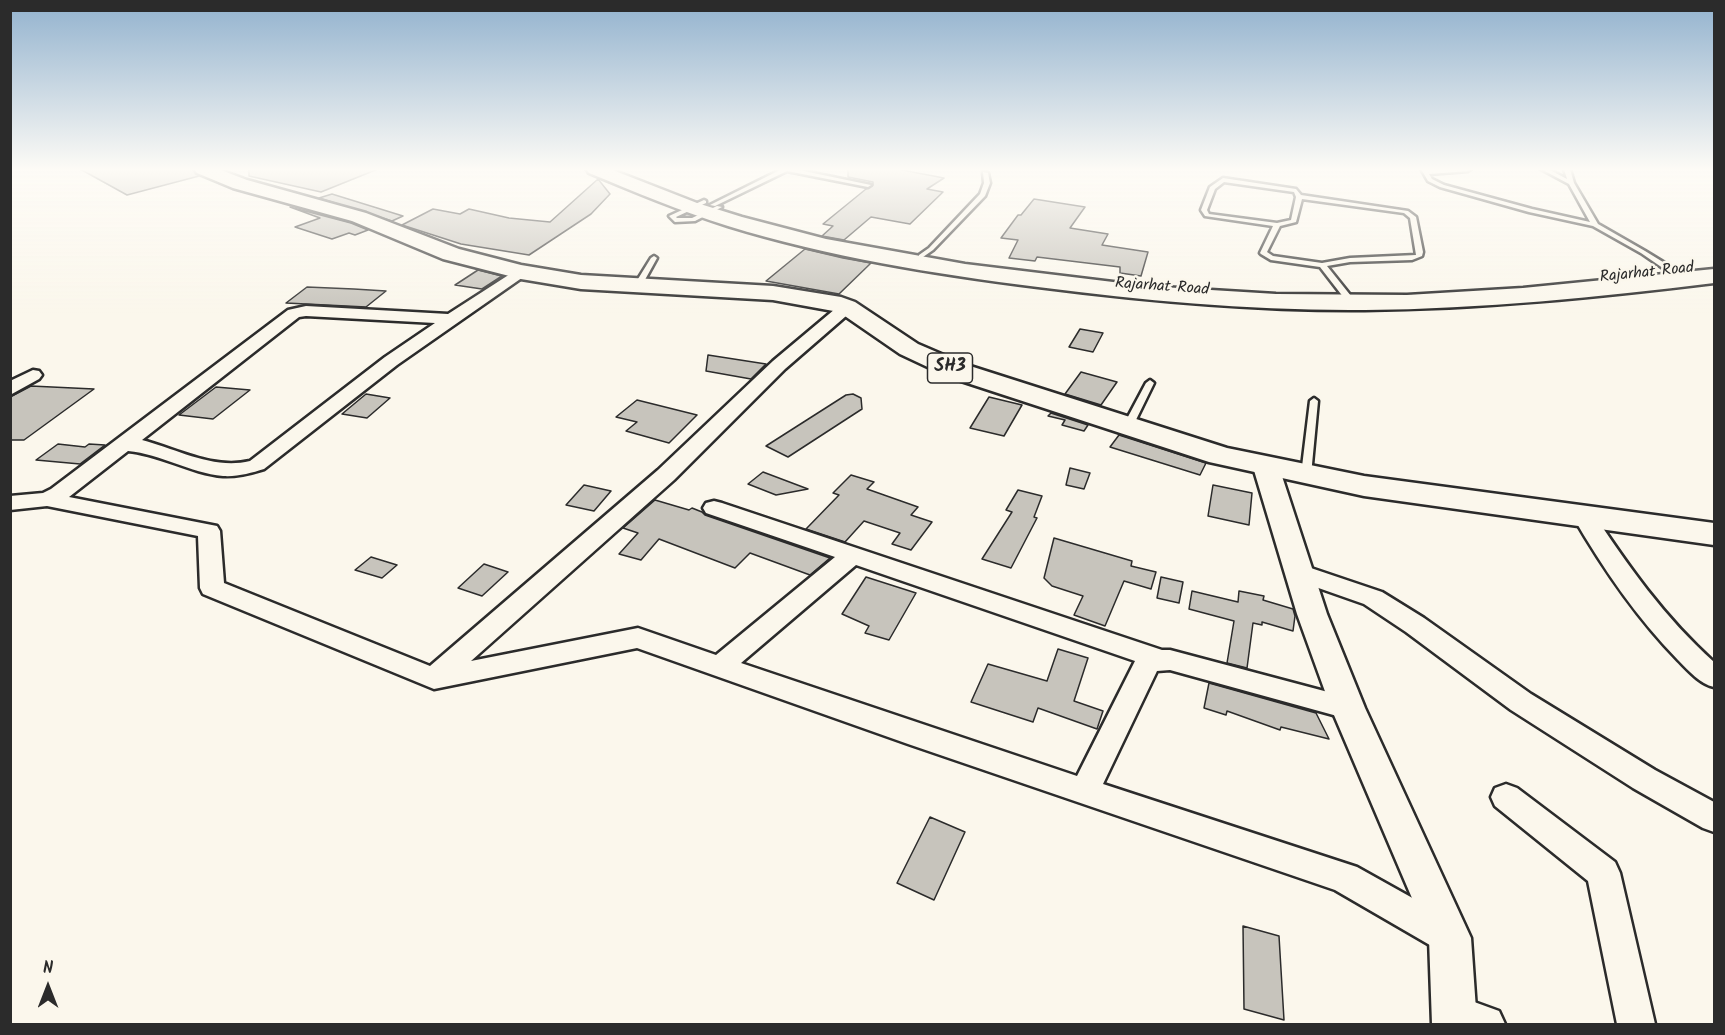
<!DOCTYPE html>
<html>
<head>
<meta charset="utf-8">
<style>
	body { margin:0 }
	#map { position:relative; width:1725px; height:1035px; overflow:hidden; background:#fbf7ec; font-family:Kalam,sans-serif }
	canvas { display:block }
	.frame { position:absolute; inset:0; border:12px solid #2b2b2b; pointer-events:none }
	.north { position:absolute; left:18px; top:957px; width:60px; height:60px; -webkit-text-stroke:4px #fbf7ec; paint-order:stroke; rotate:0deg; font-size:16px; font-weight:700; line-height:24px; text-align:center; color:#2b2b2b }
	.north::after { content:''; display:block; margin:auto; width:21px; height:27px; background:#2b2b2b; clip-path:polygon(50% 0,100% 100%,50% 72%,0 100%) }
</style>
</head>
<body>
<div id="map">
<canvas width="1725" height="1035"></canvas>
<div class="frame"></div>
<div class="north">N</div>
</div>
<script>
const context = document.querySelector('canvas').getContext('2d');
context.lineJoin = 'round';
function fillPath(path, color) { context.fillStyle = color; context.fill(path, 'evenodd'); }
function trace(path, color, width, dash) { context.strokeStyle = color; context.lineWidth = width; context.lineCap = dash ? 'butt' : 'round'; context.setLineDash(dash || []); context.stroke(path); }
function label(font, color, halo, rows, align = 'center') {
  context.font = font + ' Kalam,sans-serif'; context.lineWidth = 5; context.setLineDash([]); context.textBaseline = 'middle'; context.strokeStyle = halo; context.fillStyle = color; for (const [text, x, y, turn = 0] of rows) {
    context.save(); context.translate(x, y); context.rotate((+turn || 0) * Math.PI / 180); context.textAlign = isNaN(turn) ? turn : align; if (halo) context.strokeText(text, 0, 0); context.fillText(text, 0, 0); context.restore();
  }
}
const building = new Path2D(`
	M80,169H192L199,176L127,195Z
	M249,169H378L321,192L249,176Z
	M848,169H897L944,178L927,189L943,192L910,224L871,217L844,240L822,236L833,226L823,224L866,189L873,185V182L848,177Z
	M598,179L610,194L591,214L529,255L461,244L402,225L433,209L460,214L469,209L509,218L550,222Z
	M332,194L403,216L392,221L319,198Z
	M1034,199L1085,207L1070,228L1108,234L1102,245L1148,252L1141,276L1120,273V267L1037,257L1035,261L1009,258L1018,240L1001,238L1018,215H1021Z
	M290,207L351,223L368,230L355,235L349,233L332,239L295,227L320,218Z
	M805,249L843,258L871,263L839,294L766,281Z
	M478,270L502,276L482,289L455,285Z
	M307,287L354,289L386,291L366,307L286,303Z
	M1080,329L1103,333L1093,352L1069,347Z
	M708,355L766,364L751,379L706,371Z
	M1081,372L1117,382L1101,405L1065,394Z
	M31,386L94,389L24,440H10V397Z
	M216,387L250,390L213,419L179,415Z
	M366,394L390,398L367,418L342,414Z
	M853,394L861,398L862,409L788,457L766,446L846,395Z
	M989,397L1022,405L1004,436L970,428Z
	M637,400L697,415L669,443L626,431L637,422L616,417Z
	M1051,413L1088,425L1084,431L1062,425L1065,420L1048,416Z
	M1119,435L1206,463L1200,475L1110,447Z
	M58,444L85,447L89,444L105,445L80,464L36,460Z
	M1070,468L1090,473L1084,489L1066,485Z
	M763,472L808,489L776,495L748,484Z
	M851,475L874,482L867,489L918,507L911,515L932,522L911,550L892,544L900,533L864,521L845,542L806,529L839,495L833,493Z
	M584,485L611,491L594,511L566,505Z
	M1213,485L1252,493L1249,525L1208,516Z
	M1018,490L1042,496L1034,517L1037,518L1011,568L982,559L1012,512L1006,510Z
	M655,500L689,510L692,508L702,512L705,515L830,558L810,575L750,553L735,568L659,539L641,560L619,554L638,533L623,528Z
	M1054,538L1132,561L1131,566L1156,572L1151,589L1124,581L1105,626L1074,615L1083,596L1052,586L1044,578Z
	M371,557L397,565L382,578L355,570Z
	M484,564L508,572L482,596L458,588Z
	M866,577L916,593L889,640L865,633L869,626L842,614Z
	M1161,577L1183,582L1179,603L1157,598Z
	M1192,591L1238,602L1239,591L1264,596L1263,600L1293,609L1295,616L1293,631L1262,622V625L1253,623L1247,668L1227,663L1234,621L1189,609Z
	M1058,649L1088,658L1074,701L1103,711L1097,729L1038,708L1033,722L971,702L988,664L1047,681Z
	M1209,683L1316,713L1329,739L1281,727L1280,730L1227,711L1226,715L1204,708Z
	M930,817L965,832L934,900L897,883Z
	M1243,926L1279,936L1284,1020L1244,1009Z`);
fillPath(building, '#c7c4bc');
trace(building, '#2b2b2b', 1.5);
const service = new Path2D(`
	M782,169H794L871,185L868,187L787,171L715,206L710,205Z
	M1421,169H1471L1468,171L1429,174L1432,179L1444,185L1532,209L1590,222L1569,184L1541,169H1548L1567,179L1564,169H1570L1574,183L1598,224L1645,251L1676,270L1678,280L1671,282L1670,273L1641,253L1593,226L1529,212L1440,187L1428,181Z
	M983,172L988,173L990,183L985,196L933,250L923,257H919V255L929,248L980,194L984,183Z
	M1223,178L1296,189L1301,195L1408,211L1416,217L1423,252L1422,256L1412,260L1350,262L1327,266L1351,296L1344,298L1320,267L1271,260L1261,254L1260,253L1273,226L1205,216L1201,210L1210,187ZM1224,182L1294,192L1296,197L1291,220L1277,223L1209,214L1207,210L1215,189ZM1302,199L1404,213L1410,218L1416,255L1350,258L1322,263L1273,256L1267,252L1280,226L1296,222Z
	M704,200L706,201V203L676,217L677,218H692L717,206L722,207L695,221L675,222L669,216Z
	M654,256L657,258L641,287L634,289L633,287L651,258Z
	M1150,380L1154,383L1132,428L1127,431L1124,430L1122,428L1146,383Z
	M1314,398L1318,401L1311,475L1306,478L1301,475L1310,401Z`);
const minor = new Path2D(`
	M521,267L526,269L529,272L526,275L397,365L264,469C251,473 237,477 223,476C190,473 161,454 128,451L69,497L217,526L220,531L224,583L430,666L658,470L773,361L841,304H853L855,307L853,310L785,369L674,480L471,661L638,628L716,655L835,557L706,513L703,508L706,503L714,501L722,503L1162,650H1170L1358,700L1362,708L1358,716L1348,719L1170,670L1157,671L1103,784L1357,867L1459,924L1464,936L1459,948L1447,953L1435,948L1335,890L908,744L637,648L434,689L203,594L200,588L198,536L47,506L10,510V496L43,493L51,489L288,310L306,306L448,314ZM306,316L435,323L385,357L250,461C213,470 177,449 142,440L299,317ZM856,565L1135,661L1077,776L741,663Z
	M33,370L39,371L42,375L39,379L10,395V381Z
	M1583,508L1591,510C1628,566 1664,617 1714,662V687C1700,684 1689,671 1678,660C1636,617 1602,567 1572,515L1575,510Z
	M1299,564L1382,592L1424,618L1531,694L1655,770L1714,802V832L1703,828L1633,788L1511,710L1406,632L1364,604L1290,578L1287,572L1290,566Z
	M1506,784L1517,788L1615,862L1620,873L1655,1024H1617L1588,881L1495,806L1491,797L1495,788Z
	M1455,995L1499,1011L1505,1024H1441L1436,1014L1442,1001Z`);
const tertiary = new Path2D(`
	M1266,459L1275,462L1279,467L1327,614L1365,708L1471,938L1477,1024H1432L1429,938L1331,708L1297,614L1253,467L1257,462Z`);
const primary = new Path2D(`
	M194,169H218L247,180L366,213L459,249L521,265L581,275L773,286L841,297L855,302L918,344L967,365L1227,448L1364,476L1714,523V545L1364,496L1209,462L949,377L900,354L839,312L773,300L581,289L521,279L443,259L352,221L233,188L197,173Z
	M586,169H610L697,203L742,217L826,239L965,264L1146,286L1276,294L1407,295L1523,288L1714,269V283C1599,297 1482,309 1365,310C1255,311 1147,301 1038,287C934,274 829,257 728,226C680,211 635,192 589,173Z`);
trace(service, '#2b2b2b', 5);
trace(minor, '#2b2b2b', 5);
trace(tertiary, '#2b2b2b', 5);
trace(primary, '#2b2b2b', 5);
fillPath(service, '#fbf7ec');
fillPath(minor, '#fbf7ec');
fillPath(tertiary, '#fbf7ec');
fillPath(primary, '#fbf7ec');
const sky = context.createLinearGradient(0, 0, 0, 314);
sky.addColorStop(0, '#92b2ce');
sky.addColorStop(0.54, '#fdfbf6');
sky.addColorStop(1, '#fdfbf600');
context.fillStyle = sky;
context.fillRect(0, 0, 1725, 314);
label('16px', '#2b2b2b', '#fbf7ec', [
	["Rajarhat Road",1647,274,-6],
	["Rajarhat Road",1162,288,4]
]);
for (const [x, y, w] of [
	[950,368,45]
]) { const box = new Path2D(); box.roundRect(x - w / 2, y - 15, w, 30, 4.5); context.fillStyle = '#fbf7ec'; context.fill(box); trace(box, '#2b2b2b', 1.5); }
label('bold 18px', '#2b2b2b', null, [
	["SH3",950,368]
]);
</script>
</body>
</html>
